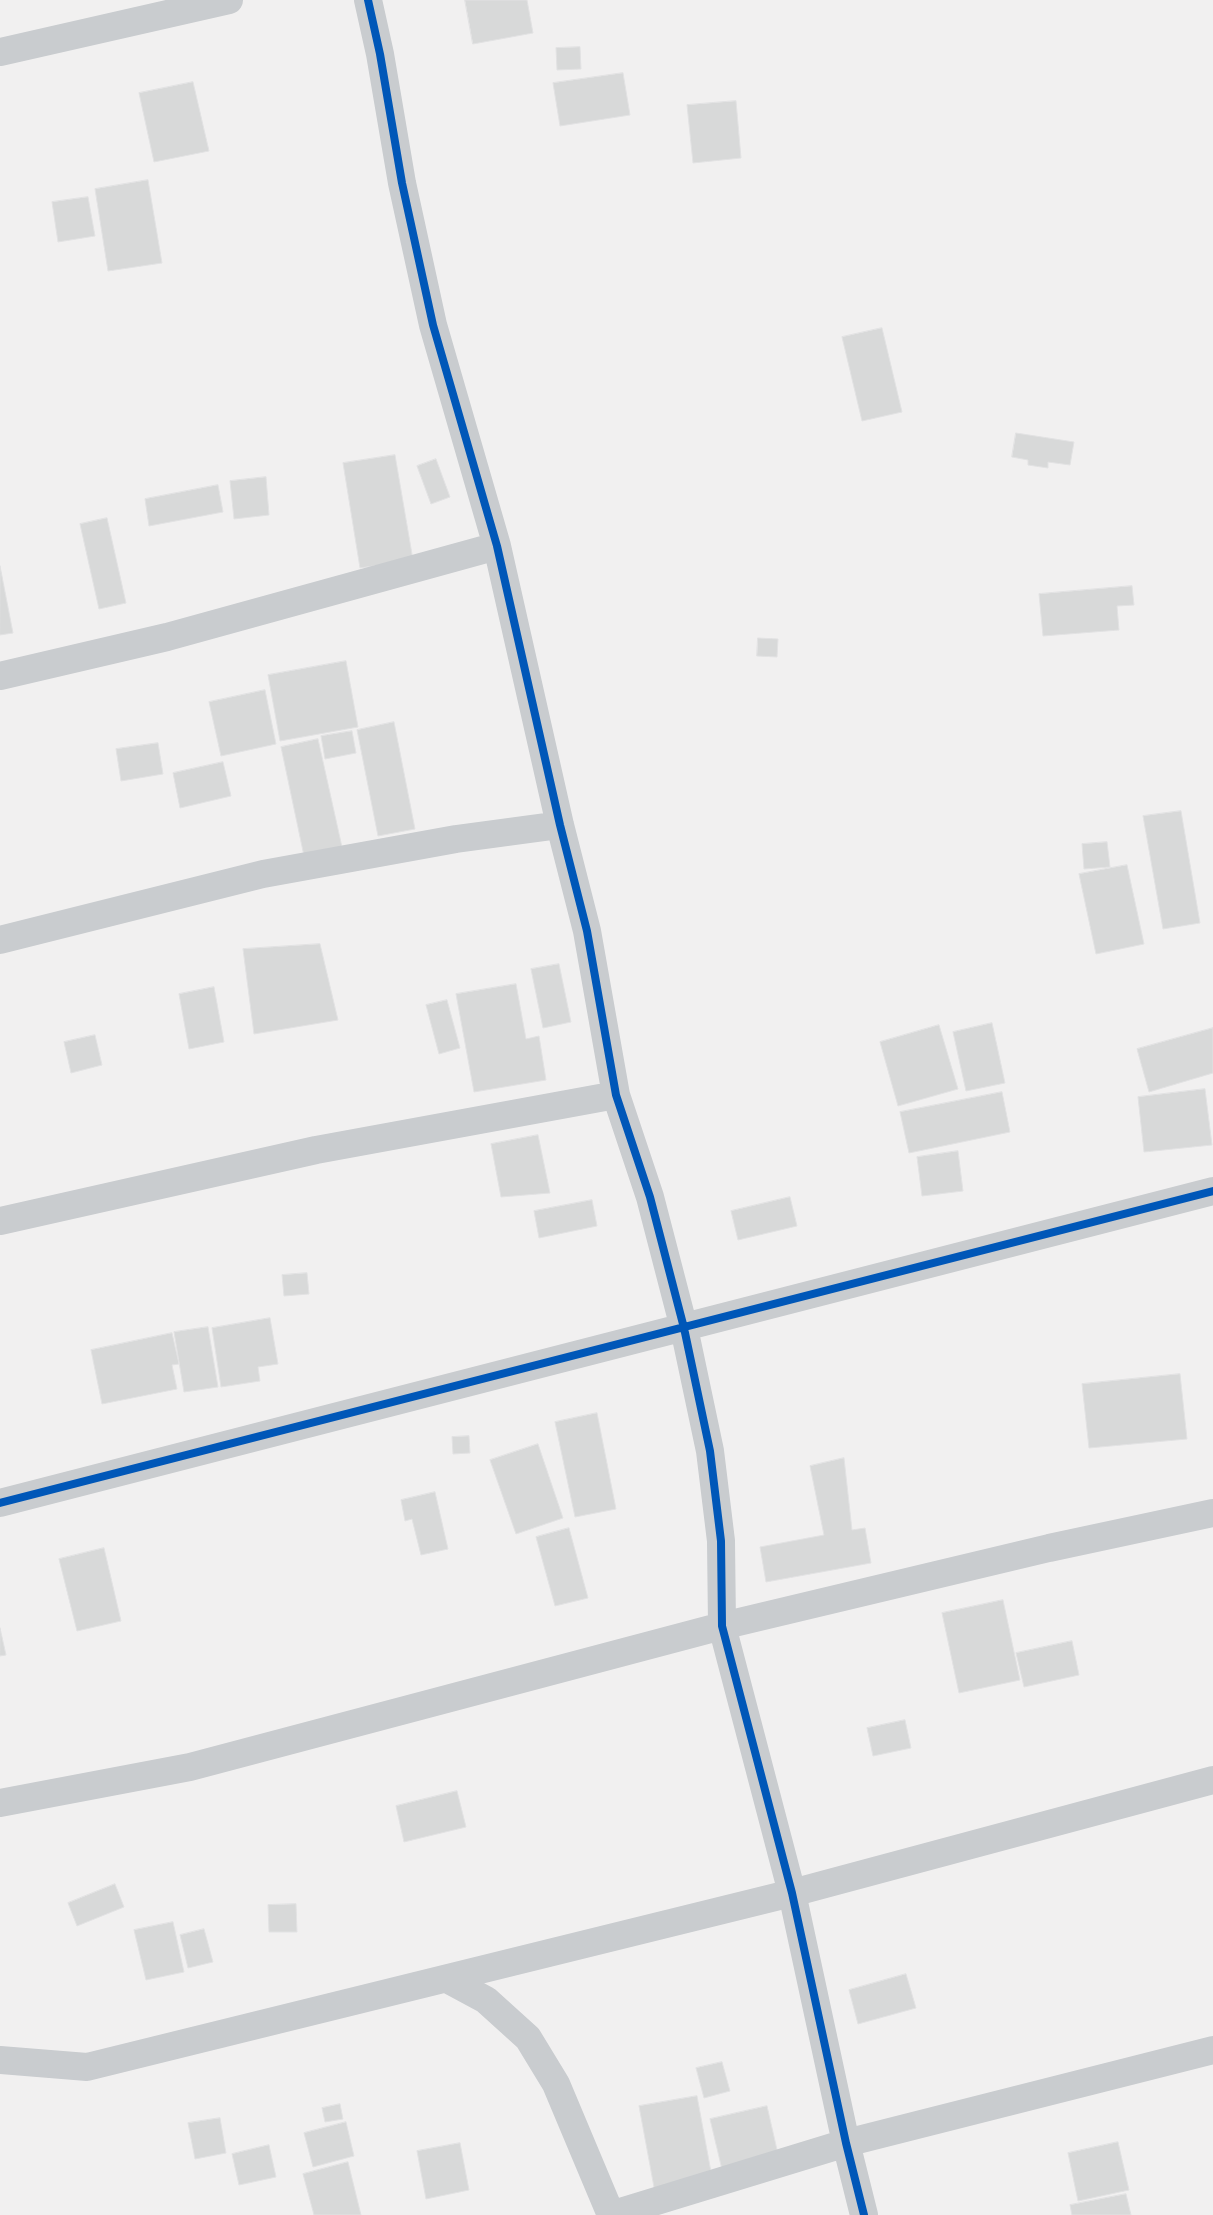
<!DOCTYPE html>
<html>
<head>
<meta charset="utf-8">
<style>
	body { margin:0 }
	canvas { display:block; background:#f1f0f0 }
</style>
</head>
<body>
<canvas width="1213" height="2215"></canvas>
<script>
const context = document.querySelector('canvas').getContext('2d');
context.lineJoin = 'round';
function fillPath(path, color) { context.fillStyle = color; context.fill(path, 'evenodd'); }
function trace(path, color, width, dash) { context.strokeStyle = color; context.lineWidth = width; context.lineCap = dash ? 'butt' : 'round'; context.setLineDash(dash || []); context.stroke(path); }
const building = new Path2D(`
	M465,0H527L533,33L473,44Z
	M580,47L581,69L557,70L556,48Z
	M623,73L630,115L560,126L553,83Z
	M193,82L209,151L154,162L139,93Z
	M736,101L741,158L693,163L687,105Z
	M148,180L162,263L108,271L95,189Z
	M88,197L95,236L58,242L52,202Z
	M882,328L902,412L862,421L842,337Z
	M1016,433L1074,442L1070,465L1048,462V468L1028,465V460L1012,457Z
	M395,455L413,560L360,568L343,463Z
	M436,459L450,497L431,504L417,466Z
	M266,477L269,515L234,519L230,481Z
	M218,485L223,512L149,526L145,499Z
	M107,518L126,603L99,609L80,524Z
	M0,566L13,633L0,635Z
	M1132,586L1134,605L1117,606L1119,630L1043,636L1039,594Z
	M758,638L778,639L777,657L757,656Z
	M346,661L358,727L280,741L268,675Z
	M265,690L276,744L221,756L209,702Z
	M394,722L415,829L378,836L357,730Z
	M352,731L356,753L325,759L321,736Z
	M318,739L342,847L304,856L281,747Z
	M158,743L163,774L121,781L116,749Z
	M223,762L231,796L180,808L173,773Z
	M1181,811L1200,923L1163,929L1143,816Z
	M1107,842L1110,867L1084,869L1082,844Z
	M1127,865L1144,944L1096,954L1079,874Z
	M320,944L338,1020L254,1034L243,949Z
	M559,964L571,1022L543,1028L531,969Z
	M516,984L526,1039L539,1036L546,1080L474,1092L456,994Z
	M214,987L224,1042L189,1049L179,994Z
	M447,1000L460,1048L439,1054L426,1005Z
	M992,1023L1005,1083L966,1091L953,1032Z
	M939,1025L958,1089L898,1106L880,1042Z
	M1213,1028V1073L1149,1092L1137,1049Z
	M95,1035L102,1065L71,1073L64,1042Z
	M1205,1089L1212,1145L1144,1152L1138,1097Z
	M1002,1092L1010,1132L909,1153L900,1112Z
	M538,1135L550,1193L501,1197L491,1144Z
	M958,1151L963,1191L922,1196L917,1157Z
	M790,1197L797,1226L738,1240L731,1211Z
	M592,1200L597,1226L539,1238L534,1211Z
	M307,1273L309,1294L284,1296L282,1275Z
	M270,1318L278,1364L258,1367L260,1381L221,1387L212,1328Z
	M208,1327L218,1387L184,1392L174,1332Z
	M172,1333L179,1364L172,1365L177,1389L102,1404L91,1350Z
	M1180,1374L1187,1439L1089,1448L1082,1384Z
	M597,1413L616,1509L575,1517L555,1422Z
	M469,1436L470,1453L453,1454L452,1437Z
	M538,1444L563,1518L516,1534L490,1460Z
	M844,1458L852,1530L865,1528L871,1563L766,1582L760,1547L824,1535L810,1466Z
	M435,1492L448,1549L421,1555L412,1519L405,1521L401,1500Z
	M569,1528L588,1598L555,1606L536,1537Z
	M104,1548L121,1621L77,1631L59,1559Z
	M1003,1600L1020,1680L959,1693L942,1613Z
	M0,1628L6,1655L0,1656Z
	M1072,1641L1079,1675L1024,1687L1016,1653Z
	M905,1720L911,1748L873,1756L867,1728Z
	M457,1791L466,1827L404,1842L396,1806Z
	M115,1884L124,1907L77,1926L68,1903Z
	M296,1904L297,1932H269L268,1905Z
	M173,1922L184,1972L146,1980L134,1930Z
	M204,1929L213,1962L188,1968L180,1935Z
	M906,1974L916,2008L858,2024L849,1990Z
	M722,2062L730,2091L704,2098L696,2068Z
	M697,2096L714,2188L656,2198L639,2106Z
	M340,2104L343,2119L325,2122L322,2108Z
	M767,2106L778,2154L724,2178L710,2119Z
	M220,2118L226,2153L195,2159L188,2123Z
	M346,2122L354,2156L313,2167L304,2133Z
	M1118,2142L1129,2190L1078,2201L1068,2153Z
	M460,2143L469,2190L426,2199L417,2151Z
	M269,2145L276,2177L239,2185L232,2154Z
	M348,2162L361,2215H314L303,2174Z
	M1126,2194L1131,2215H1072L1070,2205Z`);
fillPath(building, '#d8d9d9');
trace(building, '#e2e2e3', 1);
trace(new Path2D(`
	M368,0L380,54L402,183L433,325L497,546L560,825L587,931L616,1095L650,1197L684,1328L710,1451L721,1541L722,1626L792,1893L846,2143L864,2215
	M0,52L229,0
	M0,676L167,637L497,546
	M0,940L263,874L456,839L560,825
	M0,1221L316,1150L616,1095
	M0,1503L1213,1191
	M0,1803L190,1767L722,1626L1049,1548L1213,1513
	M447,1979L486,2000L528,2038L556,2084L611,2215
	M0,2060L87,2067L792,1893L1213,1780
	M611,2215L846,2143L1213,2050`), '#c9cccf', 28);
trace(new Path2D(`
	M368,0L380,54L402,183L433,325L497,546L560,825L587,931L616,1095L650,1197L684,1328L710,1451L721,1541L722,1626L792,1893L846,2143L864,2215
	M0,1503L1213,1191`), '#0057b8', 8);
</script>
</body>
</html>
